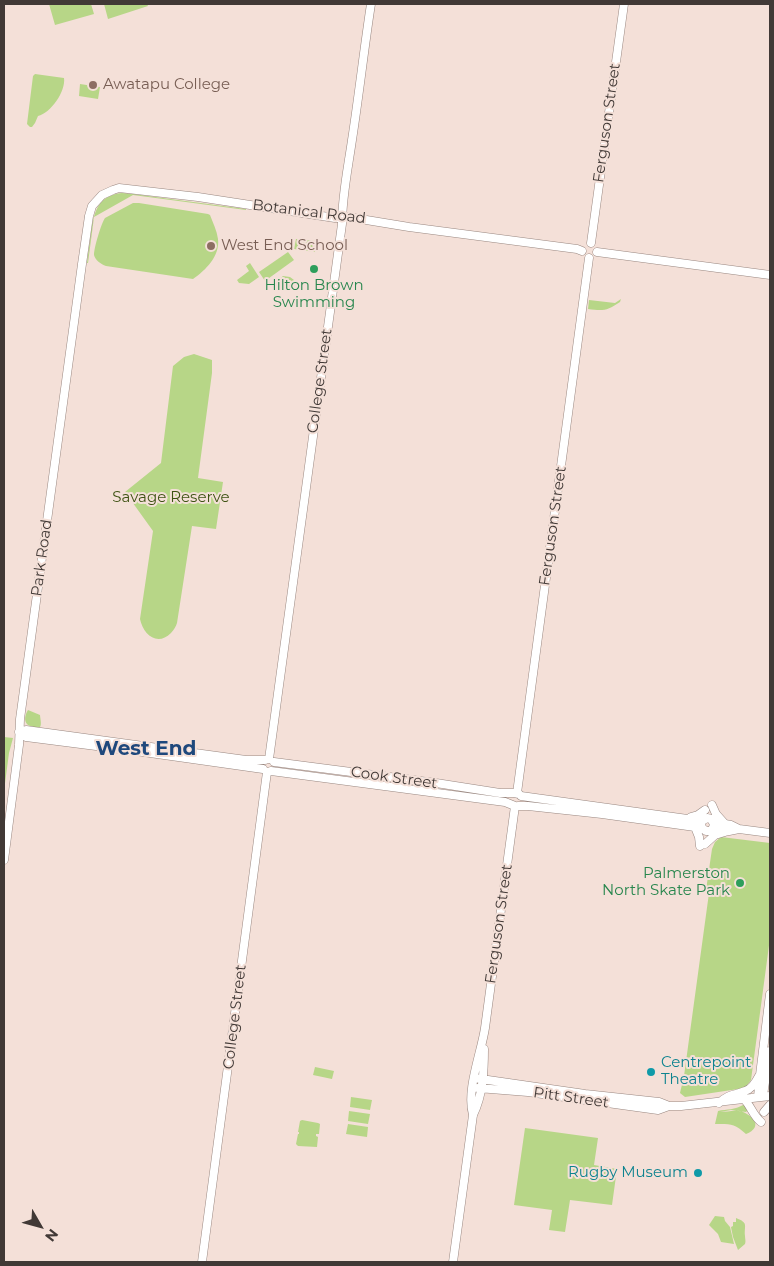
<!DOCTYPE html>
<html>
<head>
<meta charset="utf-8">
<style>
	body { margin:0 }
	#map { position:relative; width:774px; height:1266px; overflow:hidden; background:#f4e0d8; font-family:Montserrat,sans-serif }
	canvas { display:block }
	.frame { position:absolute; inset:0; border:5px solid #413936; pointer-events:none }
	.north { position:absolute; left:15px; top:1201px; width:50px; height:50px; -webkit-text-stroke:4px #f4e0d8; paint-order:stroke; rotate:128deg; font-size:14px; font-weight:700; line-height:20px; text-align:center; color:#413936 }
	.north::after { content:''; display:block; margin:auto; width:18px; height:22px; background:#413936; clip-path:polygon(50% 0,100% 100%,50% 72%,0 100%) }
</style>
</head>
<body>
<div id="map">
<canvas width="774" height="1266"></canvas>
<div class="frame"></div>
<div class="north">N</div>
</div>
<script>
const context = document.querySelector('canvas').getContext('2d');
context.lineJoin = 'round';
function fillPath(path, color) { context.fillStyle = color; context.fill(path, 'evenodd'); }
function trace(path, color, width, dash) { context.strokeStyle = color; context.lineWidth = width; context.lineCap = dash ? 'butt' : 'round'; context.setLineDash(dash || []); context.stroke(path); }
function label(font, color, halo, rows, align = 'center') {
  context.font = font + ' Montserrat,sans-serif'; context.lineWidth = 4; context.setLineDash([]); context.textBaseline = 'middle'; context.strokeStyle = halo; context.fillStyle = color; for (const [text, x, y, turn = 0] of rows) {
    context.save(); context.translate(x, y); context.rotate((+turn || 0) * Math.PI / 180); context.textAlign = isNaN(turn) ? turn : align; if (halo) context.strokeText(text, 0, 0); context.fillText(text, 0, 0); context.restore();
  }
}
fillPath(new Path2D(`
	M49,4H91L94,14L55,25Z
	M104,4H147L148,6L108,19Z
	M35,74L64,78C66,91 51,113 38,116L35,123L32,127H30L27,124L33,76Z
	M80,84L100,87L98,99L79,96Z
	M122,193L133,194L246,209V210L133,195L94,217L88,263H87C88,253 90,242 91,232C94,212 98,195 122,193Z
	M133,203H139L208,214L210,215C213,223 217,231 218,239C220,256 206,270 193,279L106,266C101,264 95,260 94,255C94,248 101,224 105,218Z
	M296,239L316,241L315,252L294,249Z
	M288,252L294,260L265,281L259,272Z
	M250,263L259,277L249,284L239,283L237,280L249,271L246,266Z
	M283,276L290,277L294,280V286L292,288L286,289L277,281Z
	M621,299L620,302C607,311 603,311 588,309L589,300L615,303Z
	M194,354L212,360V373L198,478L223,482L216,529L192,526L177,623C176,626 174,630 171,633C157,647 143,634 140,619L153,531L125,492L161,463L173,366L184,357Z
	M28,710L40,715C40,717 42,725 40,727C39,728 37,727 36,727C24,727 23,718 28,710Z
	M4,737L13,738L9,753L4,791Z
	M721,837L770,843V938L751,1080L745,1088L685,1097L680,1093L684,1076L709,893L706,890L712,849L715,842Z
	M315,1067L334,1071L332,1079L313,1075Z
	M351,1097L372,1100L370,1110L350,1107Z
	M743,1105L745,1106L748,1110L746,1112L731,1110L720,1112C726,1112 733,1110 740,1111C753,1115 764,1127 746,1134C734,1123 730,1124 715,1124L718,1111C727,1109 735,1110 743,1105Z
	M349,1111L370,1114L368,1124L348,1121Z
	M302,1120L318,1123L320,1124L319,1134H316V1136L318,1137L317,1147L298,1146L296,1144L298,1134H299V1132H298L300,1121Z
	M348,1124L368,1127L367,1137L346,1134Z
	M525,1128L598,1138L594,1165L617,1169L612,1205L570,1200L565,1232L549,1230L552,1210L514,1205Z
	M715,1216L724,1217L725,1221L730,1227L734,1244L721,1242L718,1234L709,1225Z
	M736,1218C749,1223 744,1225 745,1236C745,1239 746,1241 745,1244L738,1250L733,1237L731,1227L733,1226V1222H736Z`), '#b7d687');
const secondary = new Path2D(`
	M591,243L624,4
	M597,252L770,275
	M19,732L26,730L246,760H265
	M19,732L26,737L143,752L263,769
	M269,759L342,224C342,196 348,168 352,140C359,95 364,49 371,4
	M274,762L436,783L500,793H513
	M271,771L505,802L515,806
	M514,793L519,794L521,796L702,821
	M517,793L589,258
	M712,805L716,814L724,823
	M518,806H528L602,814L702,828
	M691,817L698,815L705,810
	M713,822L731,825L739,829
	M695,827L699,837L700,846
	M713,828L714,824L711,819L707,818L702,821L701,824L702,828L706,831H710L713,828L729,831L739,829L770,833
	M705,844L715,835L725,832
	M4,860L19,745L20,719L82,264L89,216L92,206L102,195L113,190L119,188L198,197L335,218L348,217L409,227L577,249L582,251
	M474,1078L585,1094L659,1102L669,1106H681L770,1096
	M478,1088L528,1092L658,1110L669,1106
	M763,1095L770,1051
	M758,1097L760,1075L770,994
	M744,1099C751,1106 753,1116 761,1122
	M719,1103C730,1093 734,1096 745,1091C752,1089 756,1082 759,1076
	M764,1112L770,1105
	M473,1115C466,1090 481,1054 485,1028L515,806
	M202,1262L267,772
	M453,1262L473,1115C483,1095 484,1071 484,1049`);
trace(secondary, '#998780', 9);
trace(secondary, '#fff', 8);
for (const [x, y, r, color] of [
	[93,85,5,"#8d6e63"],
	[211,246,5,"#8d6e63"],
	[314,269,5,"#2e9e5b"],
	[740,883,5,"#2e9e5b"],
	[651,1072,5,"#0f9aa8"],
	[698,1173,5,"#0f9aa8"]
]) { const dot = new Path2D(); dot.arc(x, y, r, 0, 2 * Math.PI); context.fillStyle = color; context.fill(dot); trace(dot, '#f4e0d8', 2); }
label('15px', '#785e54', '#f4e0d8', [
	["Awatapu College",103,85],
	["West End School",221,246]
], 'left');
label('15px', '#413936', '#f4e0d8', [
	["Ferguson Street",607,123,-82],
	["Botanical Road",309,212,7],
	["College Street",320,381,-82],
	["Ferguson Street",553,526,-82],
	["Park Road",42,558,-82],
	["Cook Street",394,778,8],
	["Ferguson Street",499,924,-82],
	["College Street",235,1017,-83],
	["Pitt Street",571,1098,8]
]);
label('15px', '#27864d', '#f4e0d8', [
	["Hilton Brown",314,286],
	["Swimming",314,303],
	["Palmerston",730,874,"right"],
	["North Skate Park",730,891,"right"]
]);
label('15px', '#3e5314', '#f4e0d8', [
	["Savage Reserve",171,498]
]);
label('15px', '#0d838f', '#f4e0d8', [
	["Centrepoint",661,1063],
	["Theatre",661,1080],
	["Rugby Museum",688,1173,"right"]
], 'left');
label('bold 20px', '#1e487c', '#f4e0d8', [
	["West End",146,749]
]);
</script>
</body>
</html>
